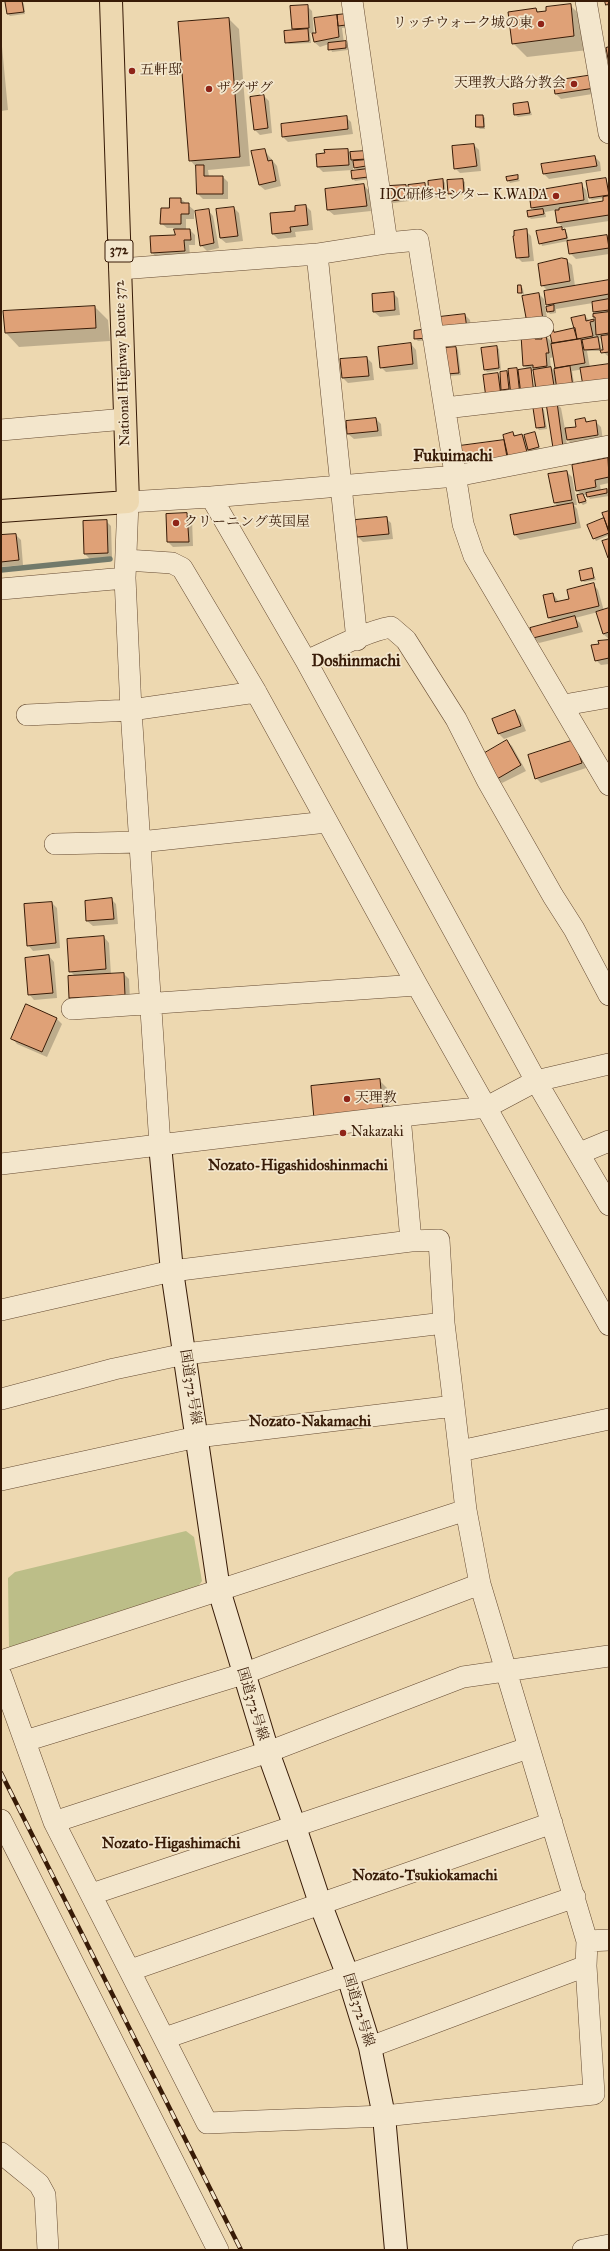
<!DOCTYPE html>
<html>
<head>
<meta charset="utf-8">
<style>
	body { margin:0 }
	#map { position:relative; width:610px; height:2251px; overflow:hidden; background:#edd8b0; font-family:"IM FELL Great Primer",serif }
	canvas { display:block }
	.frame { position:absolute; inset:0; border:2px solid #381b07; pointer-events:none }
</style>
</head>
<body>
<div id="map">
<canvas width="610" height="2251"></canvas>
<div class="frame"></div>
</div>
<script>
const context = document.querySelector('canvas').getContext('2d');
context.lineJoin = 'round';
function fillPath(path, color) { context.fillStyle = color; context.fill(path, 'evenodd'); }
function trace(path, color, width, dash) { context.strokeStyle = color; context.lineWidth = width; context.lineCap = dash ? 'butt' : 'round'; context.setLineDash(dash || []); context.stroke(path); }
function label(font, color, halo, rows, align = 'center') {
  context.font = font + ' "IM FELL Great Primer","Noto Serif JP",serif'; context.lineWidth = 3.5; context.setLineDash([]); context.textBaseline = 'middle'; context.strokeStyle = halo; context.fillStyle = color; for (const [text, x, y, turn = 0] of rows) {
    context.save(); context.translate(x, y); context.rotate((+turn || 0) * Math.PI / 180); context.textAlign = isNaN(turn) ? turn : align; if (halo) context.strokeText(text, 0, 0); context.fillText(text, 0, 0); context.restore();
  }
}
fillPath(new Path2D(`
	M186,1531L194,1537L202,1581L195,1591L17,1653L9,1647L8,1578L15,1572Z`), '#bcbe88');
fillPath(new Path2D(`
	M22,1L24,4L25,14L10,16L8,14L6,3Z
	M570,5L584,19L588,50L527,57L513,43L536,9L539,13Z
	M307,6L312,11L314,34L339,16L348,27L342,28L344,43L348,45V50L332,52L329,44L320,47L314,42L313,33H310L311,43L289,44L286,42L295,31L293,29L291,7Z
	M229,19L239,29L250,166L208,170L209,177H223L228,182V199H203L198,194L197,168L190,160L179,23Z
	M1,36L8,110L1,111Z
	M592,76L599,93L561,99L556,94Z
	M264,96L269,101L272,133L260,135L255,130Z
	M528,103L532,115L518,117L515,115Z
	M483,116L485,118V129H480L477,127Z
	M346,117L351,122L353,134L288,142L283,137Z
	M474,145L479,150L481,171L460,173L455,168Z
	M264,150L277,166L281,186L265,190L259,185Z
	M347,150L351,153L365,152L368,168L365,169L369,173L370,179L355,181L353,178L352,170L323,172L318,167L326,154ZM353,166L359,171H353Z
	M595,157L600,162L601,171L549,179L544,174Z
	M517,176L520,181L510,183L508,180Z
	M606,179L609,187V221L562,228L567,233L569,242L607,236L609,238V254L576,259L570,253L568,241L542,246L537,232L563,227L558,223L556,210L545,212L546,217L531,219L529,217L535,211L532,208L581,184L586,190L589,204L604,201V198L592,200L590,198Z
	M443,180L445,183L446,196L433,198L430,195Z
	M462,180L465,182V194L451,196L449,193Z
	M424,184L427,187L428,199L412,200L408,197L409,201L393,203L391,200L405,186L409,189Z
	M364,185L369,191L371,211L334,215L328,210L326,190Z
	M181,199L194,210V219H186V230H190L195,235V245H189L190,256L158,258L152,253L176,236L175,228H167L161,223L170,209Z
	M306,206L311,211L313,230L295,232L296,237L278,239L273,234L296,212Z
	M234,208L239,213L243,241L226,243L220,238L217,210Z
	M208,210L213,216L219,248L207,251L201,245Z
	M526,231L531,236L534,261L522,262L517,257Z
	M566,260L572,265L575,286L609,281V357L602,351H587L590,368L609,365L572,371L575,389L535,396L533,371H531L533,396L505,391L501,388L502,398L489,400L497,374L501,378L506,372L510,376L516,369L520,373L528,369L524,366L534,334L539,339H543L546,336L552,342L553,330L556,332L575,329L585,316L590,321L593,320L597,323L594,317L597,315L594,312L593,303L556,309V313L550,314L548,311V291L542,285ZM599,337L602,340L604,350L602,351ZM554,357L557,369L556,372L551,368L550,358Z
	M521,286L523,289L524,295L519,292Z
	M393,293L398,298L400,315L380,317L374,312Z
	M539,294L544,299L548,325L533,327Z
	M95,307L108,320L110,341L19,347L6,333L4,312Z
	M465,315L470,320L472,334L447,337Z
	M429,333V340L418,341L415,338Z
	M411,344L416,350L418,369L386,372L381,367Z
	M496,347L499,349L501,370L487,372L485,369Z
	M456,348L458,350L461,375L450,376L448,374Z
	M367,358L372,363L374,380L348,383L343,378Z
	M556,403L561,408L565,429L577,427L585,419L588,423L595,421L601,427L603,440L573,445L566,438L568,452L559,453Z
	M542,407L544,410L547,429L539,430L537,427Z
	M376,419L381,424L382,436L354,439L348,434Z
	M513,433L516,436L522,435L526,439L535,433L540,449L476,466L470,459L466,460L461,455L460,447L505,441Z
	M608,459L609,483L600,485L601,491L607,490L609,496L590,499L587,495H584L587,503L583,505L580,502L582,495L577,491Z
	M567,472L572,477L577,505H574L577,509L581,528L520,540L515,535L512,516L558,507L555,503Z
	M609,512V535L596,541L588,526L605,519Z
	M187,514L192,519L193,546L173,547L168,542L167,515Z
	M386,518L391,523L393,539L363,542L358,537L356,521Z
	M106,521L111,526L112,558L90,559L85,554Z
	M16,535L21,540L23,565L1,567V536Z
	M591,569L596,580L584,582L582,580Z
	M593,584L598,590L604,611L609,609V639L603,634L598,612L575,618L580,623L583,632L539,643L534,638L554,623L549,618L553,594L559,602L571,599Z
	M609,641V664L601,665L596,660Z
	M515,711L520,716L526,731L504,739L499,734Z
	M507,741L512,746L526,771L502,783L497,778Z
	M579,746L586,768L541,783L536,778Z
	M111,899L116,904L118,924L93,926L87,921Z
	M52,903L57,908L60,948L33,951L28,945Z
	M104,937L109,943L111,975L124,974L129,979L130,1000L75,1002L70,997L75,976L70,971Z
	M49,956L54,962L57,998L34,1000L29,994Z
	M26,1006L57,1019L62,1024L47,1057L17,1044L12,1038Z
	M379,1080L387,1088L391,1119L323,1126Z`), '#0003');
trace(new Path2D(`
	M1,570L110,559`), '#727a6b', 5.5);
const building = new Path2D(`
	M22,1L24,12L7,14L5,2Z
	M605,1H609V9L608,4L606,5Z
	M571,4L574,36L512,44L508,12L536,8L537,12L546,11V7Z
	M308,5L309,28L292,29L290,6Z
	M346,14V25L338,26L337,15Z
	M337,15L339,37L314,42L312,33H316L314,18Z
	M229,18L240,157L189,161L178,22Z
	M308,29L309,41L285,43L284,31Z
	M346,41V48L328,50V43Z
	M609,47V64L606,48Z
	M593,75L595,88L555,94L553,81Z
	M264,95L268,128L254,130L250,97Z
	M528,102L530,113L514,115L513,104Z
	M476,115H483L484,127H476Z
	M347,116L348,129L282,137L281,124Z
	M474,144L477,166L454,169L452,146Z
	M265,149L268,161L272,160L276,181L259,185L251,151Z
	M348,149L349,165L317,167L316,154L325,153L324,150Z
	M365,151L366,159L351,160L350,152Z
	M595,156L597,166L543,174L541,164Z
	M366,160V166L354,168L353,161Z
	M196,165H204V176H223V194H197Z
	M367,169L368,177L352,179L351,171Z
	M518,175V179L507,181L506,177Z
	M606,178L609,195L589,198L586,181Z
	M443,179L444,194L429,196L428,181Z
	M463,179L464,192L448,194L447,180Z
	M425,183L426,197L409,199L408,185Z
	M582,183L584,200L531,208L529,192Z
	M364,184L367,206L327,210L325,189Z
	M406,185L407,199L390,201L389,186Z
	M609,196V215L557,223L555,210H559V208L603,201V197Z
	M170,198H181V203H189V214H181V224H160L161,208H169Z
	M306,205L308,225L290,227L291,232L272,234L270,213L295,211V206Z
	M234,207L238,236L220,238L216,209Z
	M209,209L214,243L200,246L195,211Z
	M543,209L544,214L528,217L527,211Z
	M562,227V230L565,229L567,238L539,244L536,231Z
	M174,229H190L191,240H184L185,251L151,253L150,236L175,235Z
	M527,229L529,257L516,258L513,236H514V231Z
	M607,235L609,248L569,254L567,241Z
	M562,258L567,259L570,281L541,286L538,264Z
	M609,280V294L546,305L544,291Z
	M518,285H521L522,293H518Z
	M394,292L395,310L373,312L372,294Z
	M539,293L543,320L527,323L522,296Z
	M609,299V310L593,312L592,302Z
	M554,305V311L547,312L546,307Z
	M95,306L96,328L5,333L3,311Z
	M609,312V333L596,335L595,317H593V314Z
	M465,314L467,329L441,332L439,317Z
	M585,315L586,321L594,319V321L590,322L593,336L577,339L571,318Z
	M575,328L577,339L552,343L549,329H553L554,332Z
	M427,329L428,338L414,339V331Z
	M534,333L535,339H542L541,336L546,335L549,353H546L547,366L533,368V365L523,366L521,335Z
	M609,335V352L601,353L600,350H603L601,336Z
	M598,337L600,349L584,350L582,340Z
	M581,339L585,363L555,368L551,344Z
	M411,343L413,364L380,368L378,347Z
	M497,346L499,368L484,370L481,348Z
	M456,347L459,373L447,374L444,348Z
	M367,357L369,376L342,378L340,359Z
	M609,364V382L583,386L580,368Z
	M570,366L573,387L557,390L554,369Z
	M551,367L555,392L537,395L533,370Z
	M517,368L520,395L511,396L508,369Z
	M531,368L534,394L521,395L518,370Z
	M507,371L509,389L501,390L500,372Z
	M498,373L501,396L486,398L483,375Z
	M557,402L563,447L553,448L546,403Z
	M542,406L545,427L536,428L533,408Z
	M376,418L378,431L347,434L346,421Z
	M585,418L586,422L596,420L598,435L567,440L565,428L576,427L575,420Z
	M513,432L514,436L522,434L527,452L508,457L503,435Z
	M535,432L539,447L528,450L524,435Z
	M504,440L507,457L470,462L468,454L460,455L459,446Z
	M608,458L609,477L595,480L596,487L576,491L572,465Z
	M567,471L572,500L554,503L548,474Z
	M607,489V493L587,497L586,493Z
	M583,494L586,501L579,503L577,495Z
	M573,503L576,523L514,535L510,515Z
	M609,511V531L602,513Z
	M187,513L189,542H167L166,514Z
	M387,517L389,534L357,537L355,520Z
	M604,518L609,533L593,539L587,525Z
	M107,520L108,553L84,554L83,521Z
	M16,534L19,560L1,562V535Z
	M609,539V557L608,558L602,541Z
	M592,568L594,578L581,581L579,571Z
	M594,583L599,606L548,618L543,595L553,593L555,602L569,599L567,590Z
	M609,608V632L603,634L596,612Z
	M575,616L578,627L533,638L530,628Z
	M609,640V658L595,661L591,645L599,644L598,641Z
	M515,710L521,726L498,734L492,719Z
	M507,740L521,765L497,779L483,754Z
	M574,740L582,763L535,779L528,755Z
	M112,898L114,919L86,921L85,901Z
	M52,902L56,943L27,946L24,904Z
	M104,936L106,969L69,972L67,939Z
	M49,955L53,993L28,995L25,958Z
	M124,973L125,995L69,998L68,976Z
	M26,1004L57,1018L42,1052L11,1039Z
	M380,1079L383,1112L314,1119L311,1086Z`);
fillPath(building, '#dfa177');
trace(building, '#381b07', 1);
const street = new Path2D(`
	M352,1L387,243
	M586,1L609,133
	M317,254L357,640
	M120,269L317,254L387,243L418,240L463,524L474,556L609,785
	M433,337L543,327
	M445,408L609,389
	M1,430L125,419
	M211,497L306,661L536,1081L609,1205
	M126,560L172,563L182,568L256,692L417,985L609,1325
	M1,589L125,578
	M306,661C332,650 364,632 391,627L406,640L456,719L487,780L553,896L574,929L609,995
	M564,705L609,697
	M27,715L131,710L256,692
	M55,844L140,842L327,822
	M72,1009L417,985
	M400,1116L411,1241
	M160,1145L131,710L125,578L128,502L211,497L456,476L609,446
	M580,1153L609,1141
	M1,1164L400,1116L487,1107L536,1081L609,1064
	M1,1310L172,1271L411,1241L439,1240L444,1323L454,1406L466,1510L480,1584L587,1941L586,1966L594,2094L384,2116L207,2123L54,1822L1,1675
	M1,1399L114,1369L185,1354L444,1323
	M460,1451L609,1419
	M1,1480L197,1437L454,1406
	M1,1661L466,1510
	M25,1741L243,1674L480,1584
	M1,1820L218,2250
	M54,1822L268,1752L463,1677L609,1656
	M92,1894L528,1748
	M587,1941L609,1940
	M131,1970L552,1823
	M165,2038L575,1897
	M370,2047L586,1966
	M1,2153L39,2184L45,2195L48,2250
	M583,2250L609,2245`);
const secondary = new Path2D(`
	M160,1145L172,1271L219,1590L268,1752L295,1827L320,1903L348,1976L370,2047L384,2116L396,2250`);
const highway = new Path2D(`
	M1,511L128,502L111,1`);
trace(street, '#654a31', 22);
trace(secondary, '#381b07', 24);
trace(highway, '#381b07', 24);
trace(street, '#f3e6cc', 21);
trace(secondary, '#f3e6cc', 22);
trace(highway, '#edd8b0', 22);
const rail = new Path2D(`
	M1,1773L241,2250`);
trace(rail, '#381b07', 4.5);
trace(rail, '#f3e6cc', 3, [9]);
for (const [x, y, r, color] of [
	[541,24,4,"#8f2418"],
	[132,71,4,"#8f2418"],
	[574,84,4,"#8f2418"],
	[209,89,4,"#8f2418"],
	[556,196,4,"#8f2418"],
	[176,523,4,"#8f2418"],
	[347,1099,4,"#8f2418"],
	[343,1133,4,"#8f2418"]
]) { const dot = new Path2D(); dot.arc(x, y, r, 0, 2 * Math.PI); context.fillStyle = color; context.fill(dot); trace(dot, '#f3e6cc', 1.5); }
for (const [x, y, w] of [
	[119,251,28]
]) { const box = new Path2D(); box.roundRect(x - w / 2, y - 11, w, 22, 3); context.fillStyle = '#f3e6cc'; context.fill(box); trace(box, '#381b07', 1); }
label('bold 13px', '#381b07', null, [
	["372",119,251]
]);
label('14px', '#381b07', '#f3e6cc', [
	["リッチウォーク城の東",533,24,"right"],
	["五軒邸",140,71],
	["天理教大路分教会",566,84,"right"],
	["ザグザグ",217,89],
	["IDC研修センター K.WADA",548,196,"right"],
	["クリーニング英国屋",184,523],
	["天理教",355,1099],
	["Nakazaki",351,1133]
], 'left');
label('14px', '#381b07', '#f3e6cc', [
	["National Highway Route 372",123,363,-92],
	["国道372号線",190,1387,81],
	["国道372号線",252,1704,73],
	["国道372号線",358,2010,73]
]);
label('bold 15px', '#381b07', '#f3e6cc', [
	["Nozato-Higashidoshinmachi",298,1166],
	["Nozato-Nakamachi",310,1422],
	["Nozato-Higashimachi",171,1844],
	["Nozato-Tsukiokamachi",425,1876]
]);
label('bold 16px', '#381b07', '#f3e6cc', [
	["Fukuimachi",453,457],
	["Doshinmachi",356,662]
]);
</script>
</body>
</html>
